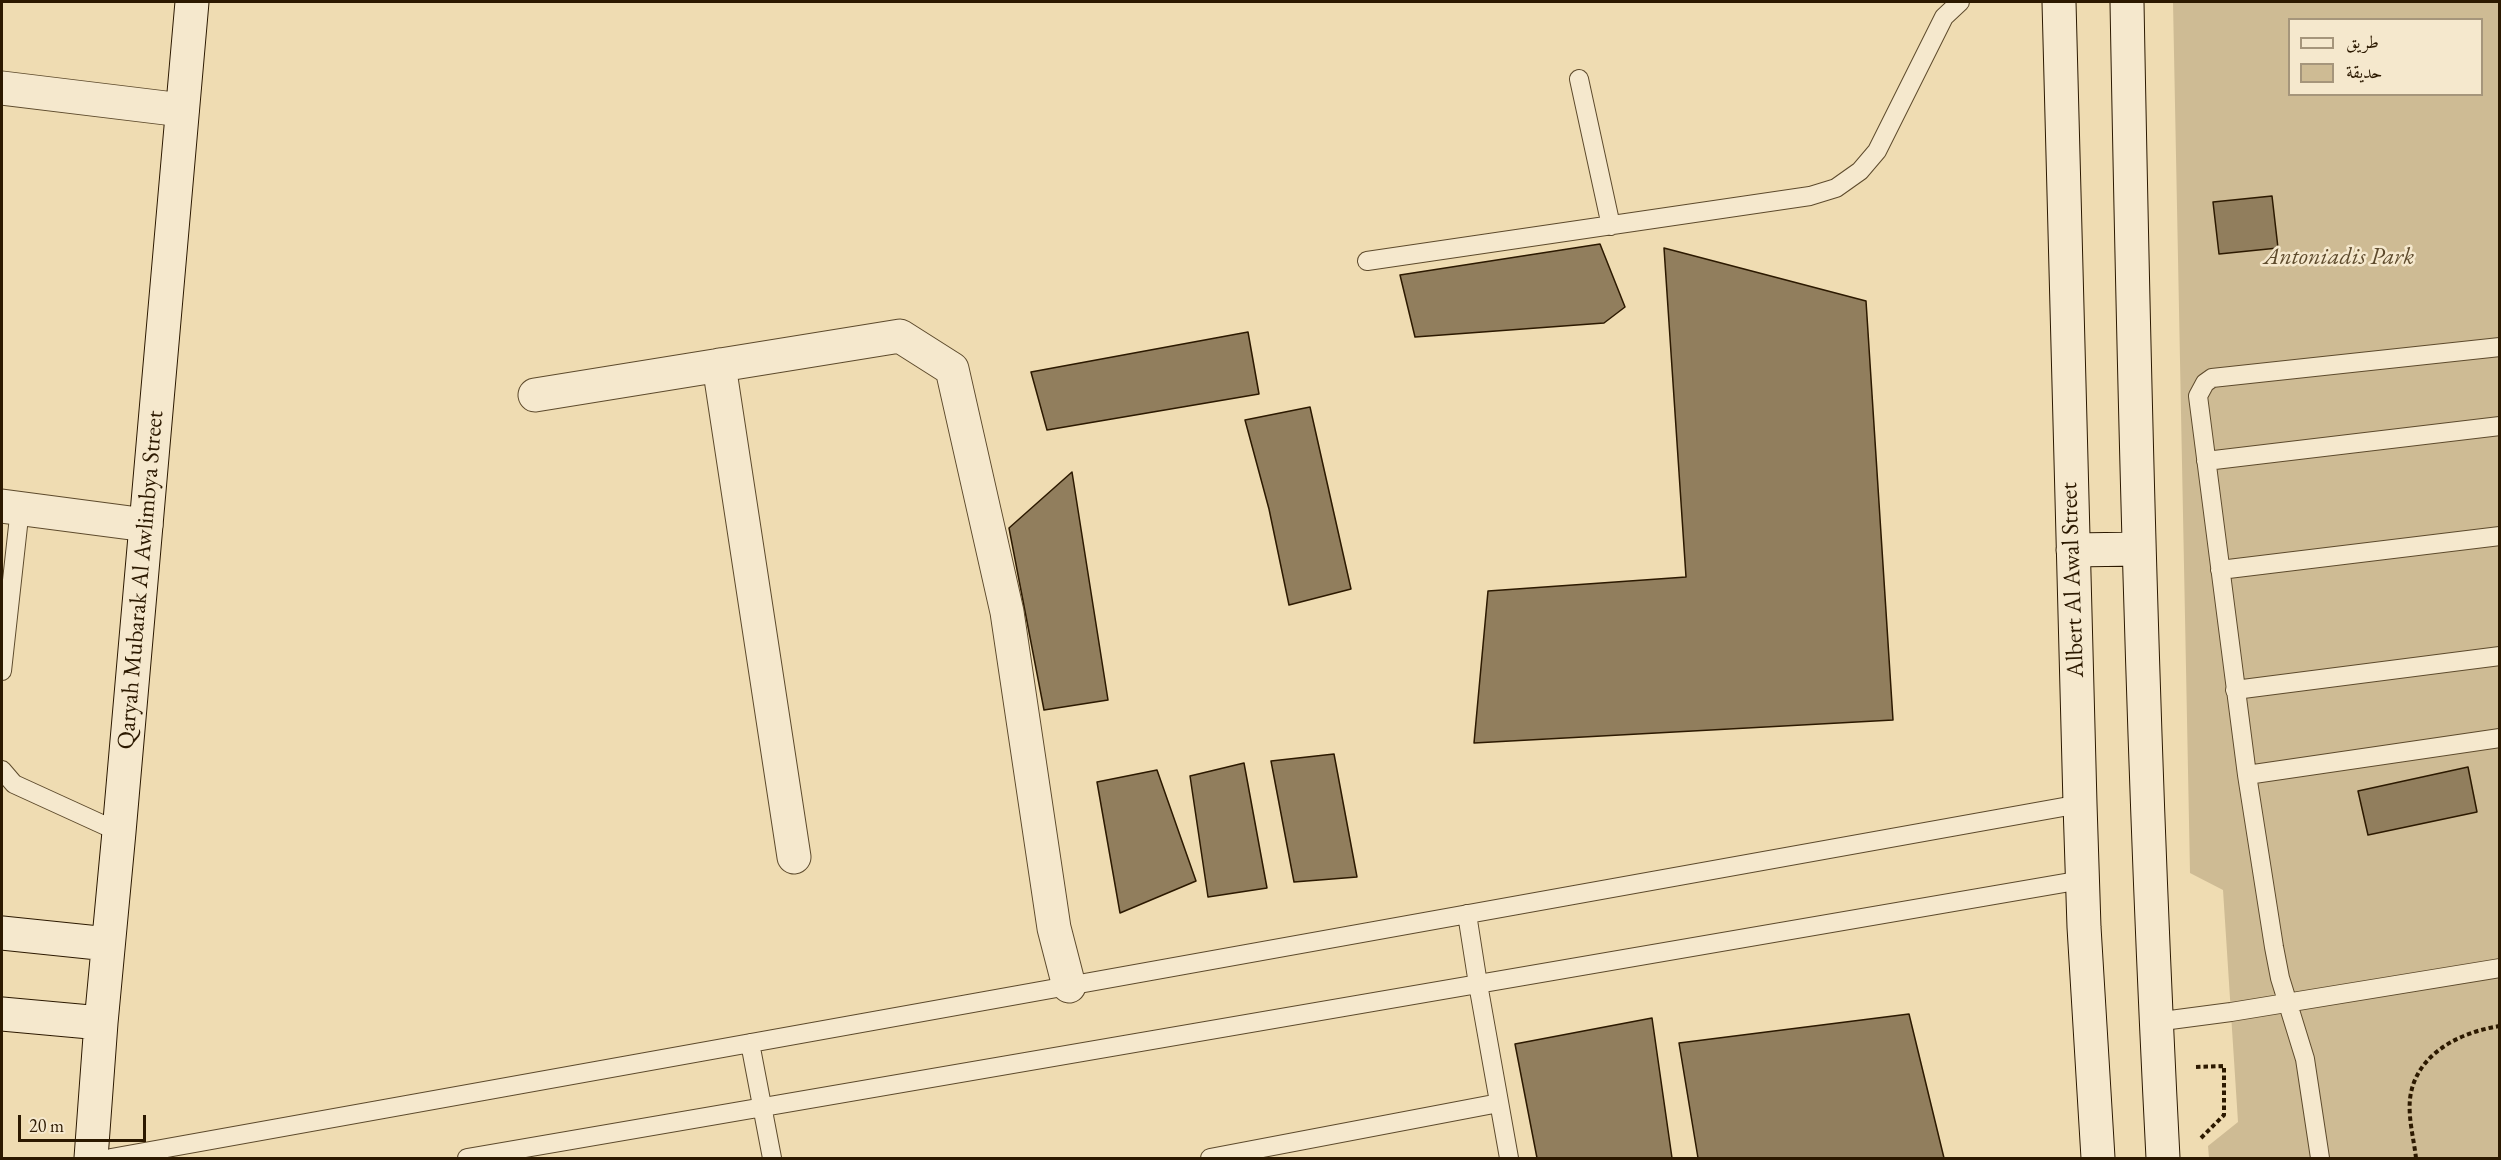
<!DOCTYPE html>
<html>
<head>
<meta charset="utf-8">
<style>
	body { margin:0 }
	#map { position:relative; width:2501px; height:1160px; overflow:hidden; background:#efdcb2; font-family:"EB Garamond",Amiri,serif }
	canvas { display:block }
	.frame { position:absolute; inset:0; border:3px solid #2c1900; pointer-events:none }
	.legend { position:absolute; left:2288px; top:18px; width:195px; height:78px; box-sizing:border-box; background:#f5e8cd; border:2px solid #a5957b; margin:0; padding:8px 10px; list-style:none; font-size:18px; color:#2c1900 }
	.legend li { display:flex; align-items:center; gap:12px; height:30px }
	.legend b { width:30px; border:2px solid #a5957b }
	.scale { position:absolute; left:18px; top:1115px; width:128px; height:27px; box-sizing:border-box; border:3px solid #2c1900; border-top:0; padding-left:8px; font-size:18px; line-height:21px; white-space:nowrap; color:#2c1900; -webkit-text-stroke:4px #f5e8cd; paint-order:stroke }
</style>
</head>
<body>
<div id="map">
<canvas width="2501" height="1160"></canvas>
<div class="frame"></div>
<ul class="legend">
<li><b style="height:8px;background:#f5e8cd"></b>طريق</li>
<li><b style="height:16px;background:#cebb94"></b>حديقة</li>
</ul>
<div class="scale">20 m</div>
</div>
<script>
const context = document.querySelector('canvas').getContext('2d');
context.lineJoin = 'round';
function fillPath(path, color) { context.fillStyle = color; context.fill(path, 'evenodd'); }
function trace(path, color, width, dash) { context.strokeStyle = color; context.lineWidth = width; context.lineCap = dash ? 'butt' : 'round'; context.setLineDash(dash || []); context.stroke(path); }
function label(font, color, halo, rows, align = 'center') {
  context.font = font + ' "EB Garamond",serif'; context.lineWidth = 5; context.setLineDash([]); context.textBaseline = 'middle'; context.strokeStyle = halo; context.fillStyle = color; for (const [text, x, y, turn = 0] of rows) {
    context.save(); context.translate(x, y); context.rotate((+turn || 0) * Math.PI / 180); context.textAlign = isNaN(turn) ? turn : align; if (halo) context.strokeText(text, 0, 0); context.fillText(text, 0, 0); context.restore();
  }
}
fillPath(new Path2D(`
	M2173,2H2499V1158H2209L2208,1146L2238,1122L2223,890L2190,873ZM2290,20H2482V94H2290Z`), '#cebb94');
const building = new Path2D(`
	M2272,196L2278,248L2219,254L2213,202Z
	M1600,244L1625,307L1604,323L1415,337L1400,275Z
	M1664,248L1866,301L1893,720L1474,743L1488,591L1686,577Z
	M1248,332L1259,394L1047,430L1031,372Z
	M1310,407L1351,589L1289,605L1269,509L1245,420Z
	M1072,472L1108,700L1044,710L1009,528Z
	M1334,754L1357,877L1294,882L1271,761Z
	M1244,763L1267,888L1208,897L1190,776Z
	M2468,767L2477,812L2368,835L2358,791Z
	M1157,770L1196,881L1120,913L1097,782Z
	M1909,1014L1944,1158H1698L1679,1043Z
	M1652,1018L1672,1158H1537L1515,1044Z`);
fillPath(building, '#917e5d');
trace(building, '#2c1900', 1.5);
const lane = new Path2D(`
	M1579,79L1611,226
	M1367,261L1810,196L1836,188L1860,171L1877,151L1944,17L1960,2
	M2206,461L2500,426
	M2220,570L2500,536
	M2,671L20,508
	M2235,690L2500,656
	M2,770L14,784L119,832
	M2247,775L2500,738
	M1467,914L1478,984L1509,1158
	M2155,1022L2231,1012L2500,968
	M750,1043L772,1158
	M111,1158L2080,804
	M467,1158L2082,880
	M1210,1158L1499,1103
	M2320,1158L2305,1059L2280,978L2274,947L2247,775L2198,396L2205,383L2212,378L2500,347`);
const street = new Path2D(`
	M2,88L182,110
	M719,365L794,857
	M535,395L900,336L952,369L1007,612L1054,928L1069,986
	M2,506L146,525`);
const secondary = new Path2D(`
	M2059,2L2080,804L2084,927L2098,1158
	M2127,2C2134,387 2143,773 2163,1158
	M2073,550L2139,549
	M2,933L108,944
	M2,1014L101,1023
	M91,1158L101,1023L119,832L192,2`);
trace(lane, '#5d4a2c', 20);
trace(street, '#5d4a2c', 35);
trace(secondary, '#2c1900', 35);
trace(new Path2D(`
	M2196,1067L2224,1066V1115L2201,1138
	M2416,1158C2414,1140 2408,1118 2410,1099C2415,1054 2460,1032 2500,1026`), '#2c1900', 4, [4.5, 3]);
trace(lane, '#f5e8cd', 18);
trace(street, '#f5e8cd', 33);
trace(secondary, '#f5e8cd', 33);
label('italic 24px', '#5d4a2c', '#f5e8cd', [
	["Antoniadis Park",2339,257]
]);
label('24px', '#2c1900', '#f5e8cd', [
	["Qaryah Mubarak Al Awlimbya Street",141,580,-85],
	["Albert Al Awal Street",2073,580,-92]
]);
</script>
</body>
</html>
